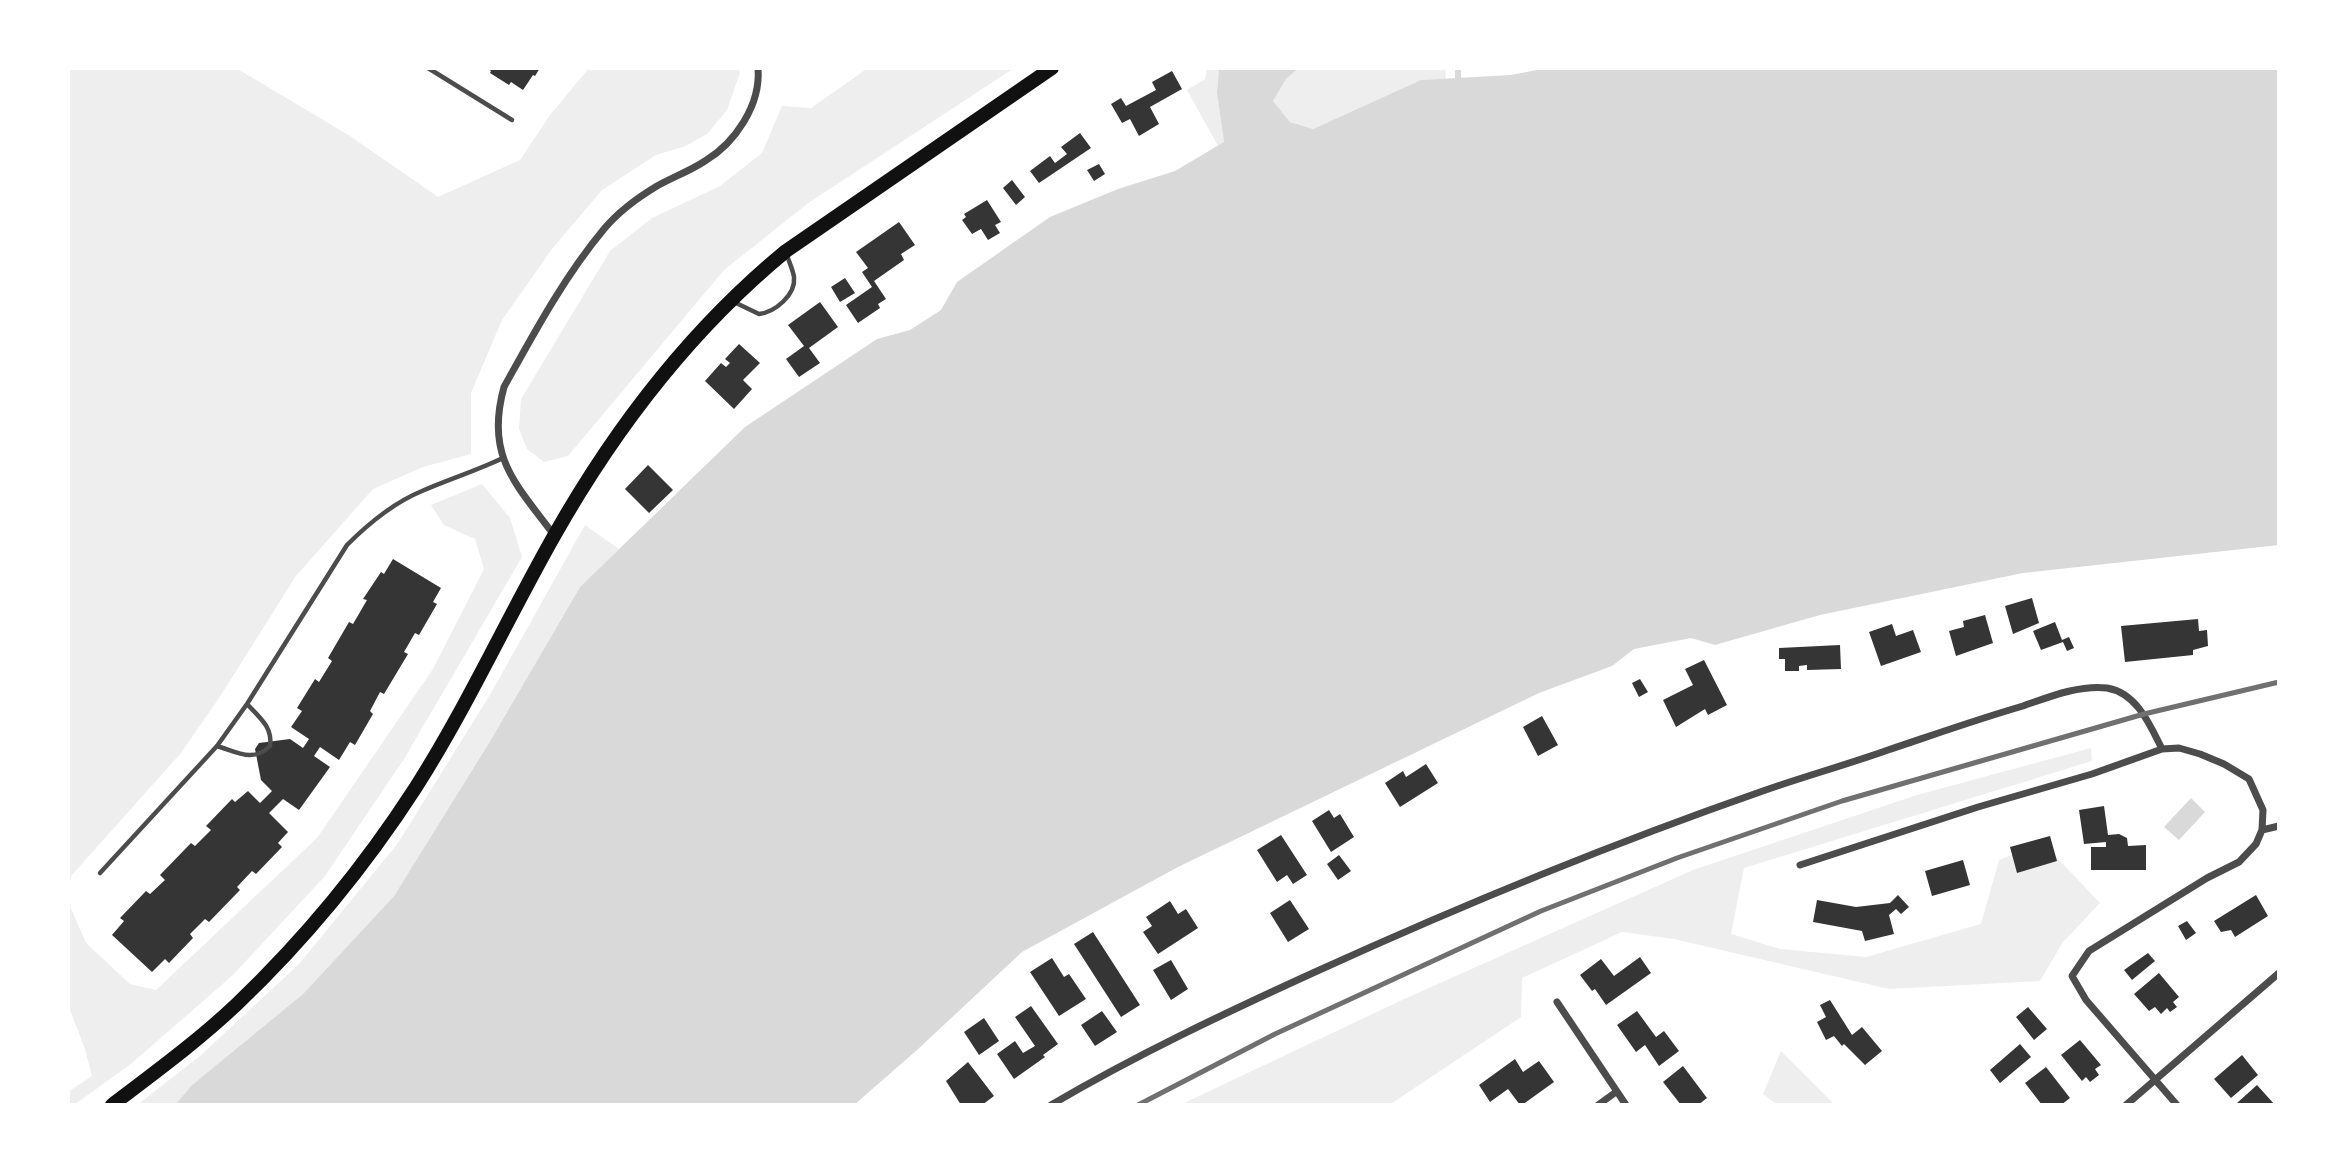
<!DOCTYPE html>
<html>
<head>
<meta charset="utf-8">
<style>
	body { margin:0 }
	#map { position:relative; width:2347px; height:1173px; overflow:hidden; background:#fff; font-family:Overpass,sans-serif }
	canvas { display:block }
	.frame { position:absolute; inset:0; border:70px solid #fff; pointer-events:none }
</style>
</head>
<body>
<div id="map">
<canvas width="2347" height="1173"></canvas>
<div class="frame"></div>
</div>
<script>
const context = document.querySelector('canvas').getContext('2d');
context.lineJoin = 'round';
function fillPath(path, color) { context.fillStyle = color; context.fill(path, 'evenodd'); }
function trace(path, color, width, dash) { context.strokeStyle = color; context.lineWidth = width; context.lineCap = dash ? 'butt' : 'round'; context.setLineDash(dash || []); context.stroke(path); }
fillPath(new Path2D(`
	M68,68H236L350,136L438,197L520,160L550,115L589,68H739L740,73L727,110L708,133L686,146L656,155L602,190L552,249L502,320L471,393V454L423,467L373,489L296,576L219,698L181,753L71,876L68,896Z
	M868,68H1014L807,204L724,270L568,456L544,462L527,449L519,429L521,399L610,251L652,218L720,186L762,153L782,106L811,108Z
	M1207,68H1219L1217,93L1224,142L1218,146L1187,90L1205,79Z
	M1299,68H1445L1446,79L1421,80L1313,129L1290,122L1273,101L1286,79Z
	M482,484L510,518L522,557L404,759L325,876L233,975L132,1063L74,1105H68V1092L92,1076L85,1049L68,1005V902L86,943L130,984L156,990L317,838L433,669L484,569L475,539L444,525L431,505Z
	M585,525L619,549L580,587L489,743L394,896L303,994L192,1085L175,1105H137L200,1056L299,964L398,843L491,693Z
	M2091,748L2092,761L1744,868L1731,934L1780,949L1866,957L1981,924L1999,860L2043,843L2100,903L2063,942L2040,981L1889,989L1674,939L1622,932L1522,978L1521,1017L1389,1105H1180L1402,1000L1693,870L1917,795Z
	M1781,1051L1835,1105H1778L1763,1094Z`), '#eee');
fillPath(new Path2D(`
	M1219,68H1299L1286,79L1273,101L1290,122L1313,129L1421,80L1511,75L1547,68H2279V545L2023,573L1820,615L1715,645L1691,638L1634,649L1612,666L1539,693L1178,867L1022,952L917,1050L854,1105H175L192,1085L303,994L394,896L489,743L580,587L745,427L877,339L910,330L941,310L957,282L1050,217L1118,189L1175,171L1224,142L1217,93Z
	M2191,798L2205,812L2179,840L2164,827Z`), '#d9d9d9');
trace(new Path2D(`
	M1458,68V78`), '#d9d9d9', 6);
fillPath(new Path2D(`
	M487,68H540L535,76L533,75L523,90L511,82L509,85L490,73L491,71Z
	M1172,71L1182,89L1150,107L1159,124L1139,136L1130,119L1122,123L1111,104L1121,98L1126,106L1156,90L1152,82Z
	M1080,133L1091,148L1039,183L1030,171L1050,156L1055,163L1067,154L1061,147Z
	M1099,164L1105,174L1094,181L1087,170Z
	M1012,180L1025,197L1016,205L1003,188Z
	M987,200L1001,222L995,225L1000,233L988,240L981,229L972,234L962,220L966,217L964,214Z
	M899,222L915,245L901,254L904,260L874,281L886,299L878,304L880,308L858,323L846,305L872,287L862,272L868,268L856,252Z
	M845,278L855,293L840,302L831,287Z
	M820,302L838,327L809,348L820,363L799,377L786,359L804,346L788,325Z
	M739,344L760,363L743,380L752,389L734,409L705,381L721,363L726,367L730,363L725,359Z
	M648,465L673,490L649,513L625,489Z
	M393,559L441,588L433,602L437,604L419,635L415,633L404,652L408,654L384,694L380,692L370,711L373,714L355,745L350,742L339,760L320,747L314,756L330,767L299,810L283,799L269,813L288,832L278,843L282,847L256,874L252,871L237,887L240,890L209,922L205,919L190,934L193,938L169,963L165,959L152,972L112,935L124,921L120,918L146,891L150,894L165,880L160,875L191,843L195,846L211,830L206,826L232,799L235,802L248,791L260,803L272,791L261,780L255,749L259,743L290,739L303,748L309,739L291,727L302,711L297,708L315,679L319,682L332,661L328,658L349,622L353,624L367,600L363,599L381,572L384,574Z
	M2032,598L2039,623L2013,634L2005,606Z
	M1985,615L1993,643L1956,656L1949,631L1964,627L1963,621Z
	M2198,619L2199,631L2207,630L2208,646L2193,650V655L2125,662L2121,626Z
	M2055,622L2062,640L2069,637L2074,648L2067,651L2063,642L2041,650L2033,631Z
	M1892,624L1896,636L1913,630L1921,652L1881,666L1869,632Z
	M1840,645L1841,669L1807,670V665L1799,666V671H1785V659H1779V648Z
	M1704,660L1727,705L1708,715L1705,709L1676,727L1663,700L1693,685L1685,669Z
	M1640,679L1648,692L1639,697L1632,683Z
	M1542,716L1558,745L1538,756L1523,727Z
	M1426,764L1438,783L1400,807L1385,783L1403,771L1406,777Z
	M2104,806L2108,835L2119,834L2127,838L2128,846L2146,845V870H2091V847H2106V842L2084,844L2079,810Z
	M1329,810L1334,818L1340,814L1354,837L1331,852L1312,821Z
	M1281,835L1307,875L1293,884L1287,875L1277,882L1257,850Z
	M2050,836L2057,861L2017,873L2010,847Z
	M1339,855L1351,871L1338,880L1327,864Z
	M1963,860L1970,885L1932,896L1925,871Z
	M1898,895L1909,907L1901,914L1896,909L1889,915L1894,934L1865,941L1862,931L1813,922L1817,900L1856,907L1890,903Z
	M2256,895L2268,916L2235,937L2231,930L2221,932L2214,921Z
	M1290,900L1309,929L1288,942L1270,913Z
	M1170,901L1178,914L1186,909L1198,928L1158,954L1143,932L1152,926L1146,917Z
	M2187,921L2196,933L2186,940L2178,926Z
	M1093,932L1140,1005L1121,1017L1074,944Z
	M2148,953L2155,961L2132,980L2124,970Z
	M1640,957L1651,973L1606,1005L1595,989L1592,991L1580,975L1601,959L1614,976Z
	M1052,958L1064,977L1069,974L1086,999L1059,1016L1030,972Z
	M1171,960L1188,989L1171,1000L1153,970Z
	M2159,973L2179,997L2173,1002L2177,1007L2170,1012L2167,1008L2161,1014L2155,1007L2149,1011L2134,994Z
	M1830,1000L1852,1035L1862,1027L1882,1051L1865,1065L1844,1044L1842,1046L1834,1036L1826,1040L1817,1022L1826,1017L1820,1005Z
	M1031,1006L1058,1044L1043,1055L1045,1057L1014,1079L997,1054L1015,1041L1023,1053L1035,1046L1015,1017Z
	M2028,1007L2047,1029L2034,1040L2016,1017Z
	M1102,1011L1117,1032L1095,1046L1081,1025Z
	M1637,1011L1656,1037L1664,1031L1679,1051L1659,1066L1645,1045L1636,1052L1617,1025Z
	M984,1018L999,1041L979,1055L964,1032Z
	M2080,1040L2101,1065L2095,1069L2099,1075L2090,1082L2086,1077L2082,1081L2061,1055Z
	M2020,1044L2031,1057L2000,1083L1990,1070Z
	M2242,1055L2258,1075L2231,1098L2214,1079Z
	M1515,1059L1523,1072L1539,1061L1554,1082L1522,1105H1520L1508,1089L1490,1102L1479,1085Z
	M968,1062L994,1096L982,1105H961L946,1081Z
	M1683,1066L1707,1098L1698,1105H1681L1663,1082Z
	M2046,1067L2070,1098L2061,1105H2042L2025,1083Z
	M2257,1085L2275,1105H2239L2237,1103Z`), '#353535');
trace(new Path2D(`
	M428,68L512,120
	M734,302L759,314C775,312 796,295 794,277C793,270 789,262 787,255
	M217,746C237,752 253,763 270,746C273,727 259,717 247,704
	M100,873L217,746L247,704L347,545C369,523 393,503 422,491C449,479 476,471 503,458`), '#4c4c4c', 4.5);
trace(new Path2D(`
	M554,535C515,483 485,456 504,387C534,333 564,277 604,229C619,211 637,198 657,186C673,177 690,171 705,161C735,143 761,105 758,68
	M2262,830L2279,826
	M1800,865L1978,807L2092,774L2162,749
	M1557,1002L1626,1105
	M1051,1105C1136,1055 1225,1013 1315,972C1460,906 1608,845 1760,792C1802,777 1846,765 1888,750C1933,735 1978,719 2023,706C2049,697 2078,685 2107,688C2137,693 2150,725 2162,749L2179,748L2200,754L2224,764L2249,779L2263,810L2262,830L2256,844L2239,862L2207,878L2089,951L2072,976L2086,1000L2177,1105
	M1598,1105L1616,1092
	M2126,1105L2279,973`), '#4c4c4c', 7);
trace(new Path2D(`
	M112,1105C154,1073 198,1041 237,1004C304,940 365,866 416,787C467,707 507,619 554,536C615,428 690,330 786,251L1052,68`), '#111', 14);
trace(new Path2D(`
	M1138,1105L1275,1034L1541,911L1677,858L1842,801L2144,714L2279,682`), '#707070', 5);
</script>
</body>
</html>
